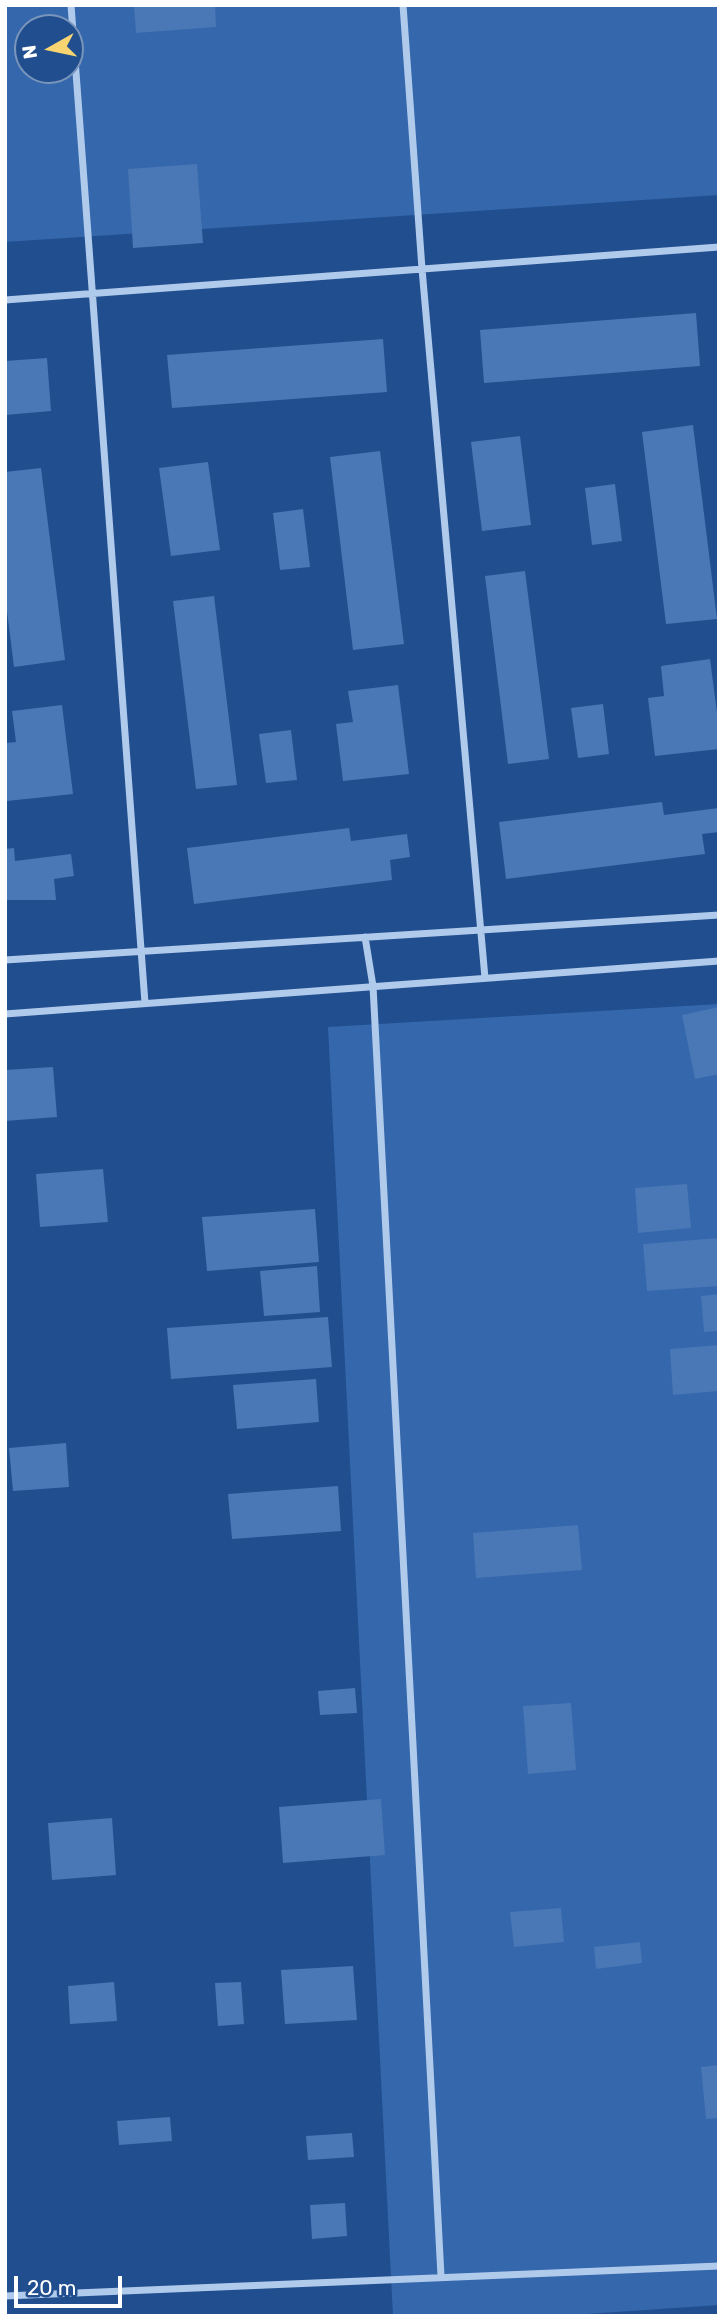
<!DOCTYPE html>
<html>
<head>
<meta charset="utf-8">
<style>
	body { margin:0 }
	#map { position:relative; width:724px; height:2321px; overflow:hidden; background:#214e8e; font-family:Rubik,sans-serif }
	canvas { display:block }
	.frame { position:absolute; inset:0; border:7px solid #fff; pointer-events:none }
	.north { position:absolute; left:14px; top:14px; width:70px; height:70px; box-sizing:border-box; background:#214e8e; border:2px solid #7a95bb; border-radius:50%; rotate:261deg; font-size:19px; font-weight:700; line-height:28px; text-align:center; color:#fff }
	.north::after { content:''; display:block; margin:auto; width:24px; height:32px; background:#f9d572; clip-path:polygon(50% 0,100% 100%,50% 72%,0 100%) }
	.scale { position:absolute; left:14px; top:2276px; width:108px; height:32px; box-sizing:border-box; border:4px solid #fff; border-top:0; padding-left:9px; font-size:21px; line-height:24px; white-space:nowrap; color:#fff; -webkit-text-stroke:5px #214e8e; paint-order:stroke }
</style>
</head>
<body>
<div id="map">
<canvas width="724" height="2321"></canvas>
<div class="frame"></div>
<div class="north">N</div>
<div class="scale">20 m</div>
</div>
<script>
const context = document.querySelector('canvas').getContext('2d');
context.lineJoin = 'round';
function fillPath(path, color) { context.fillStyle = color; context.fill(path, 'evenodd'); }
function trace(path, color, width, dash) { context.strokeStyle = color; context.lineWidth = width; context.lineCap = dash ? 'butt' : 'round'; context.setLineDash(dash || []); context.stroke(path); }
fillPath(new Path2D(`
	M5,5H719V195L5,242ZM28,28H70V70H28Z
	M719,1004V2305L557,2316H393L328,1027Z`), '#3567ac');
fillPath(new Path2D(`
	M134,5H215L216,27L136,33Z
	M197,164L203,243L133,248L128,169Z
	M696,313L700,366L484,383L480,330Z
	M383,339L387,392L172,408L167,355Z
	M47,358L51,411L5,415V361Z
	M693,425L717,619L666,624L642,432Z
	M520,436L531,525L482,531L471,442Z
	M380,451L404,644L353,650L330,457Z
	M208,462L220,550L171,556L159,468Z
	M41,468L65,660L14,667L5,595V472Z
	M615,484L622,541L592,545L585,488Z
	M303,509L310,567L280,570L273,513Z
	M525,571L549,759L508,764L485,576Z
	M214,596L237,785L196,789L173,601Z
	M710,659L719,728V749L655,756L648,698L664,696L661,666Z
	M398,685L409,774L343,781L336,724L353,722L348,691Z
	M603,704L609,754L578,758L571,708Z
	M62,705L73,794L7,801L5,743L16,742L12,711Z
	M291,730L297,780L266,783L259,734Z
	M662,802L664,815L719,808V832L702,834L705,854L506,879L499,822Z
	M349,828L351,841L407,834L410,857L390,860L392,880L194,904L187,848Z
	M14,848L15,861L71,854L74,876L54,879L56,900H5V849Z
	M719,1007V1074L695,1079L682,1015Z
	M53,1067L57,1117L5,1121V1070Z
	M103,1169L108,1222L40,1227L36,1174Z
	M687,1184L691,1228L638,1233L635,1188Z
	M315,1209L319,1262L207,1271L202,1217Z
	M719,1238V1286L647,1291L643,1244Z
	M317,1266L320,1312L264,1316L260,1271Z
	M719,1294V1331L704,1332L701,1296Z
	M328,1317L332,1367L171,1379L167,1328Z
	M719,1345V1391L673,1395L670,1349Z
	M316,1379L319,1422L237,1429L233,1385Z
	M66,1443L69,1487L13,1491L9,1448Z
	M338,1486L341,1531L232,1539L228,1494Z
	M578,1525L582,1570L476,1578L473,1533Z
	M355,1688L357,1713L320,1715L318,1691Z
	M571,1703L576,1770L528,1774L523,1706Z
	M381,1799L385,1855L283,1863L279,1807Z
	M112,1818L116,1875L52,1880L48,1823Z
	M561,1908L564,1942L514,1947L510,1912Z
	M640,1942L642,1963L596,1969L594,1947Z
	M353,1966L357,2020L285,2024L281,1970Z
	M114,1982L117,2021L70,2024L68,1986Z
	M241,1982L244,2024L218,2026L215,1983Z
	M719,2065V2118L706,2119L701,2067Z
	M170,2117L172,2141L119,2145L117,2121Z
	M352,2133L354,2157L308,2160L306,2136Z
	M345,2203L347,2236L312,2239L310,2205Z`), '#4a77b6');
trace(new Path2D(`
	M71,5L145,1003
	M403,5L422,269L485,978
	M5,300L719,247
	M365,937L373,986L441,2276
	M5,960L719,915
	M5,1014L719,961
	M5,2296L719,2266`), '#b0caec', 7);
</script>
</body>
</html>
